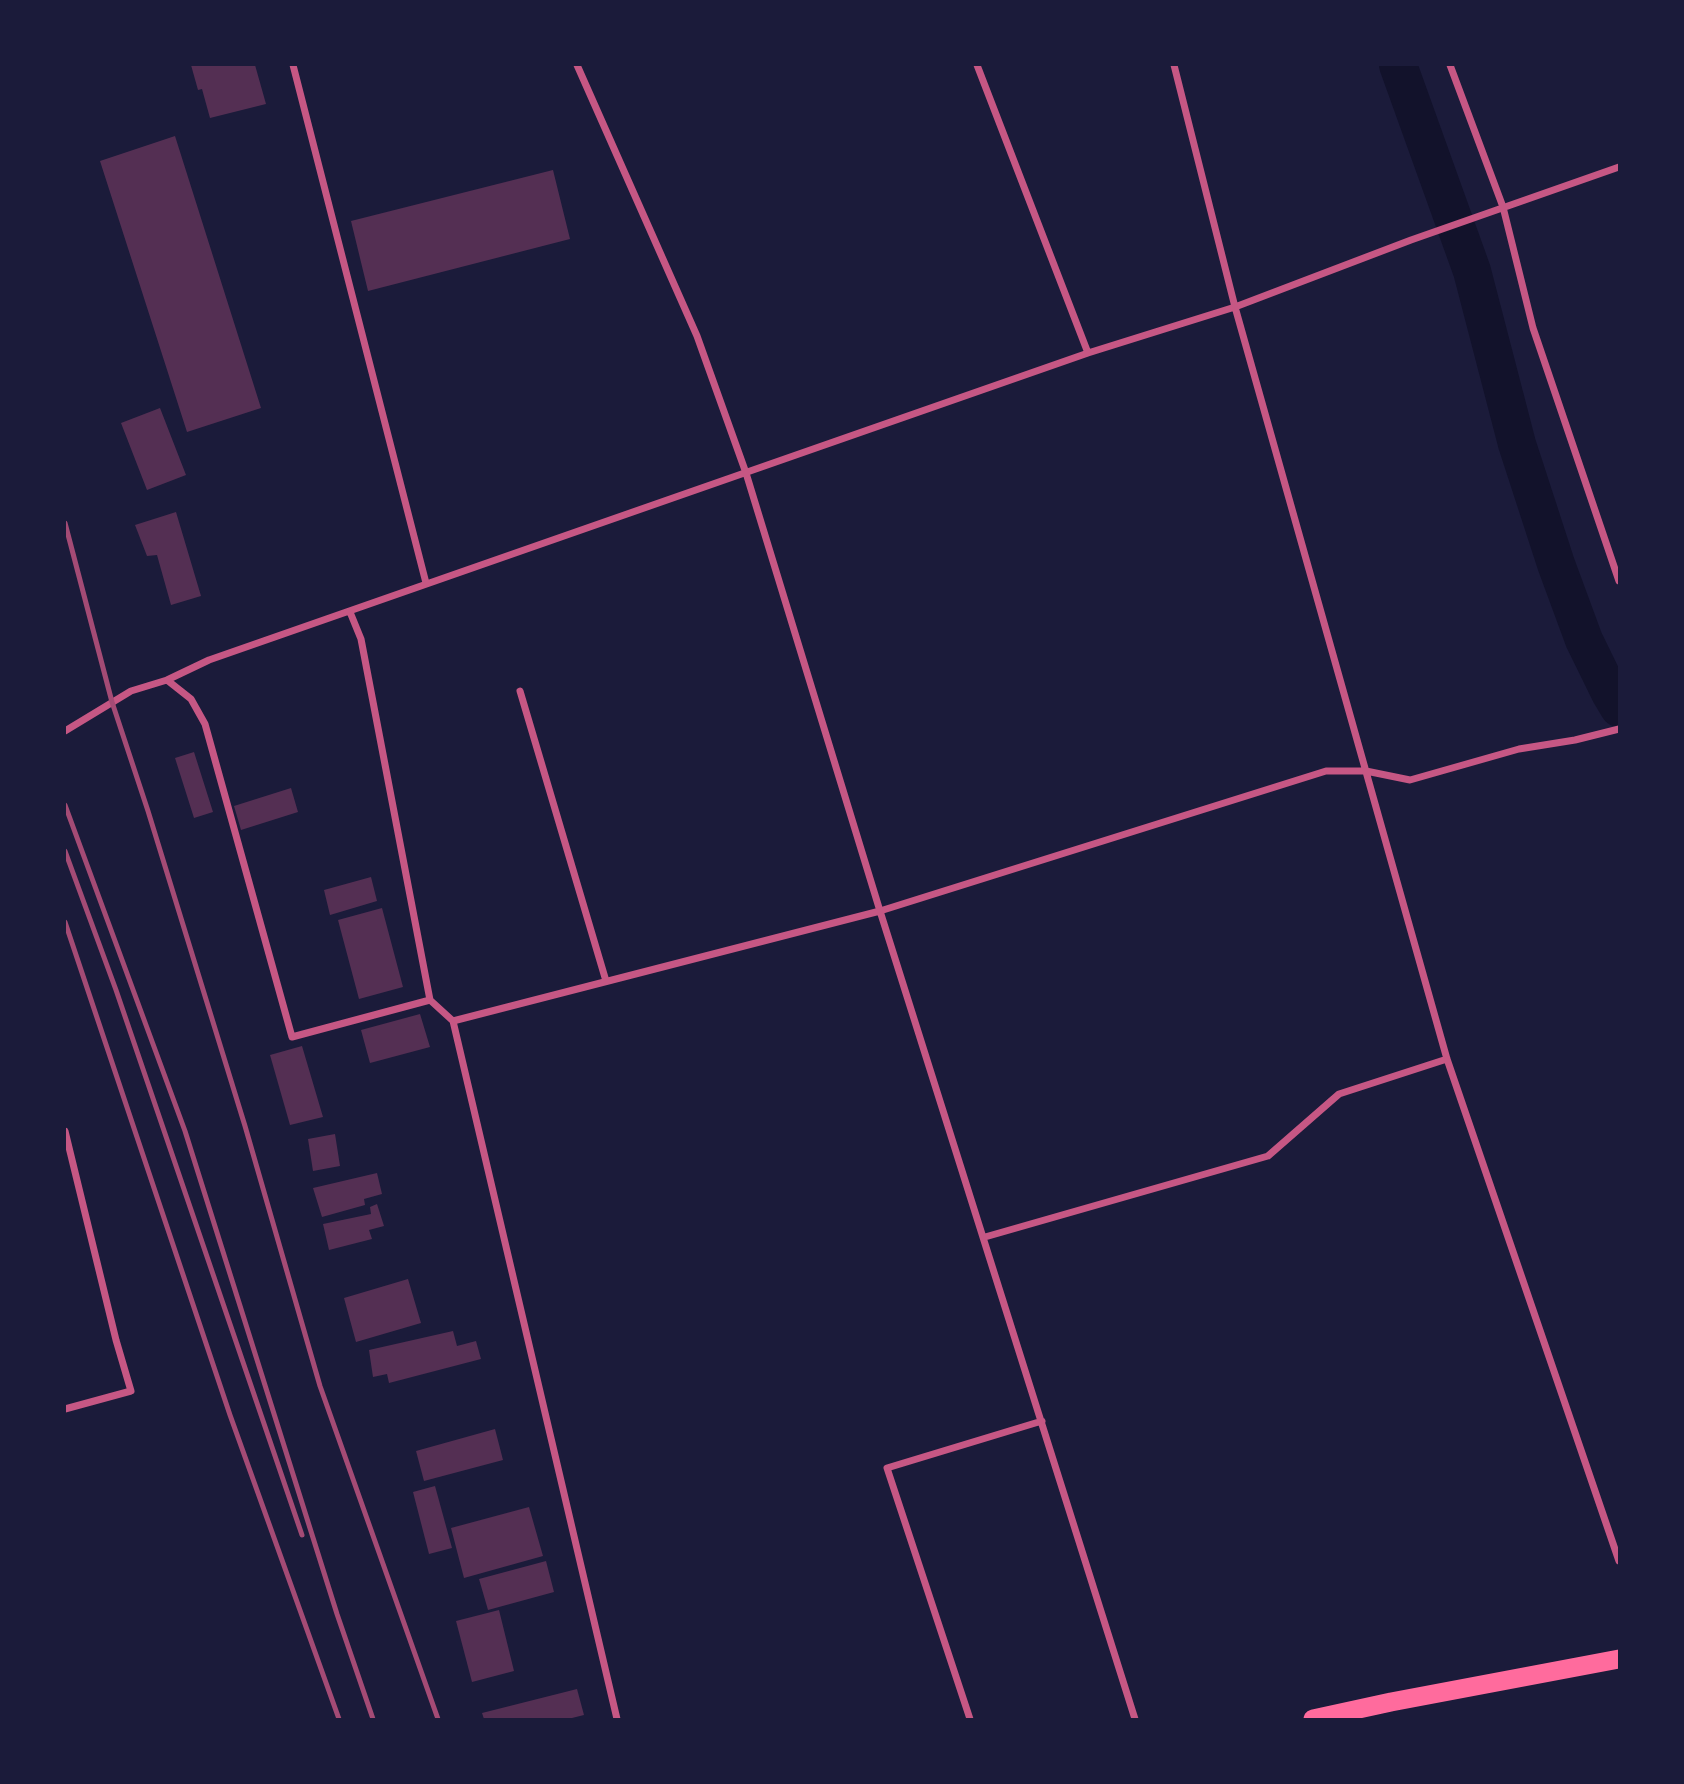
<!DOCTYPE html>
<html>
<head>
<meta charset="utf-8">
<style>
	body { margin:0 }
	#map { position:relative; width:1684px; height:1784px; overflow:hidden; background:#1b1b3a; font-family:Cabin,sans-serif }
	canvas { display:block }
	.frame { position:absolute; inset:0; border:66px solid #1b1b3a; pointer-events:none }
</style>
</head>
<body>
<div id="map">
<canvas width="1684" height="1784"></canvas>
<div class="frame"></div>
</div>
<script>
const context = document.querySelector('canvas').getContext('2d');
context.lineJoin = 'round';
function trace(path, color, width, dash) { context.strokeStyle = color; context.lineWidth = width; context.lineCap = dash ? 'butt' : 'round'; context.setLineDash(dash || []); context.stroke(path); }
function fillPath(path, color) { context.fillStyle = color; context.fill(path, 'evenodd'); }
trace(new Path2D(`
	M1398,65L1472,271L1517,444L1556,564L1584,640L1610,693L1619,708`), '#12122b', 38);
fillPath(new Path2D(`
	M191,65H255L266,104L210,118L202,89L198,90Z
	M175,136L261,408L187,432L100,161Z
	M553,170L570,239L368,291L351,221Z
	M160,408L186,475L147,490L121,423Z
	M176,512L201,596L171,605L157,555L147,556L135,525Z
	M194,752L213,812L194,818L175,758Z
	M291,788L298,812L241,830L234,806Z
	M371,877L377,901L330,915L324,890Z
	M382,908L403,987L359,999L338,920Z
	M420,1014L430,1047L370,1063L361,1030Z
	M302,1046L323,1117L290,1125L270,1055Z
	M335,1134L340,1166L313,1171L308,1139Z
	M377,1173L382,1194L364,1199L365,1205L322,1217L313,1188Z
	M377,1204L384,1226L369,1230L372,1239L329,1250L323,1224L371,1214L370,1207Z
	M408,1279L421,1323L356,1342L344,1298Z
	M453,1331L457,1346L476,1341L481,1359L389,1383L387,1374L373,1377L369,1350Z
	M495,1429L503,1460L424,1481L416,1451Z
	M435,1486L452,1548L429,1554L413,1492Z
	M529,1507L543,1556L464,1578L451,1528Z
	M546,1561L554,1592L488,1610L479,1579Z
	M499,1610L514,1671L472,1682L456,1621Z
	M577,1689L584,1715L568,1719H484L482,1713Z`), '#542f53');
trace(new Path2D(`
	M293,65L426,583
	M577,65L697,336L746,473L880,911L1135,1719
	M977,65L1088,353
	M1174,65L1235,307L1447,1059L1619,1561
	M1450,65L1503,207L1533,328L1619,581
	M350,612L361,639L430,1000
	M167,680L191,699L205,724L292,1037L430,1000L453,1021L617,1719
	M520,691L606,981
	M65,731L131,691L167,680L209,660L1088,353L1235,307L1411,240L1619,167
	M453,1021L880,911L1326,771H1366L1410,780L1519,749L1575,740L1619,729
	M65,1131L116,1340L131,1391L65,1409
	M985,1237L1268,1156L1339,1094L1447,1059
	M970,1719L887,1468L1042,1421`), '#c65784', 7);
trace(new Path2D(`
	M1313,1719L1391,1702L1619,1659`), '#ff6b9d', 19);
trace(new Path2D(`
	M65,523L112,702L148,811L245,1126L320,1386L438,1719
	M65,805L185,1131L337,1614L373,1719
	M65,851L116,990L302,1535
	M65,922L230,1415L339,1719`), '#a44b75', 5);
</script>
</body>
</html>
